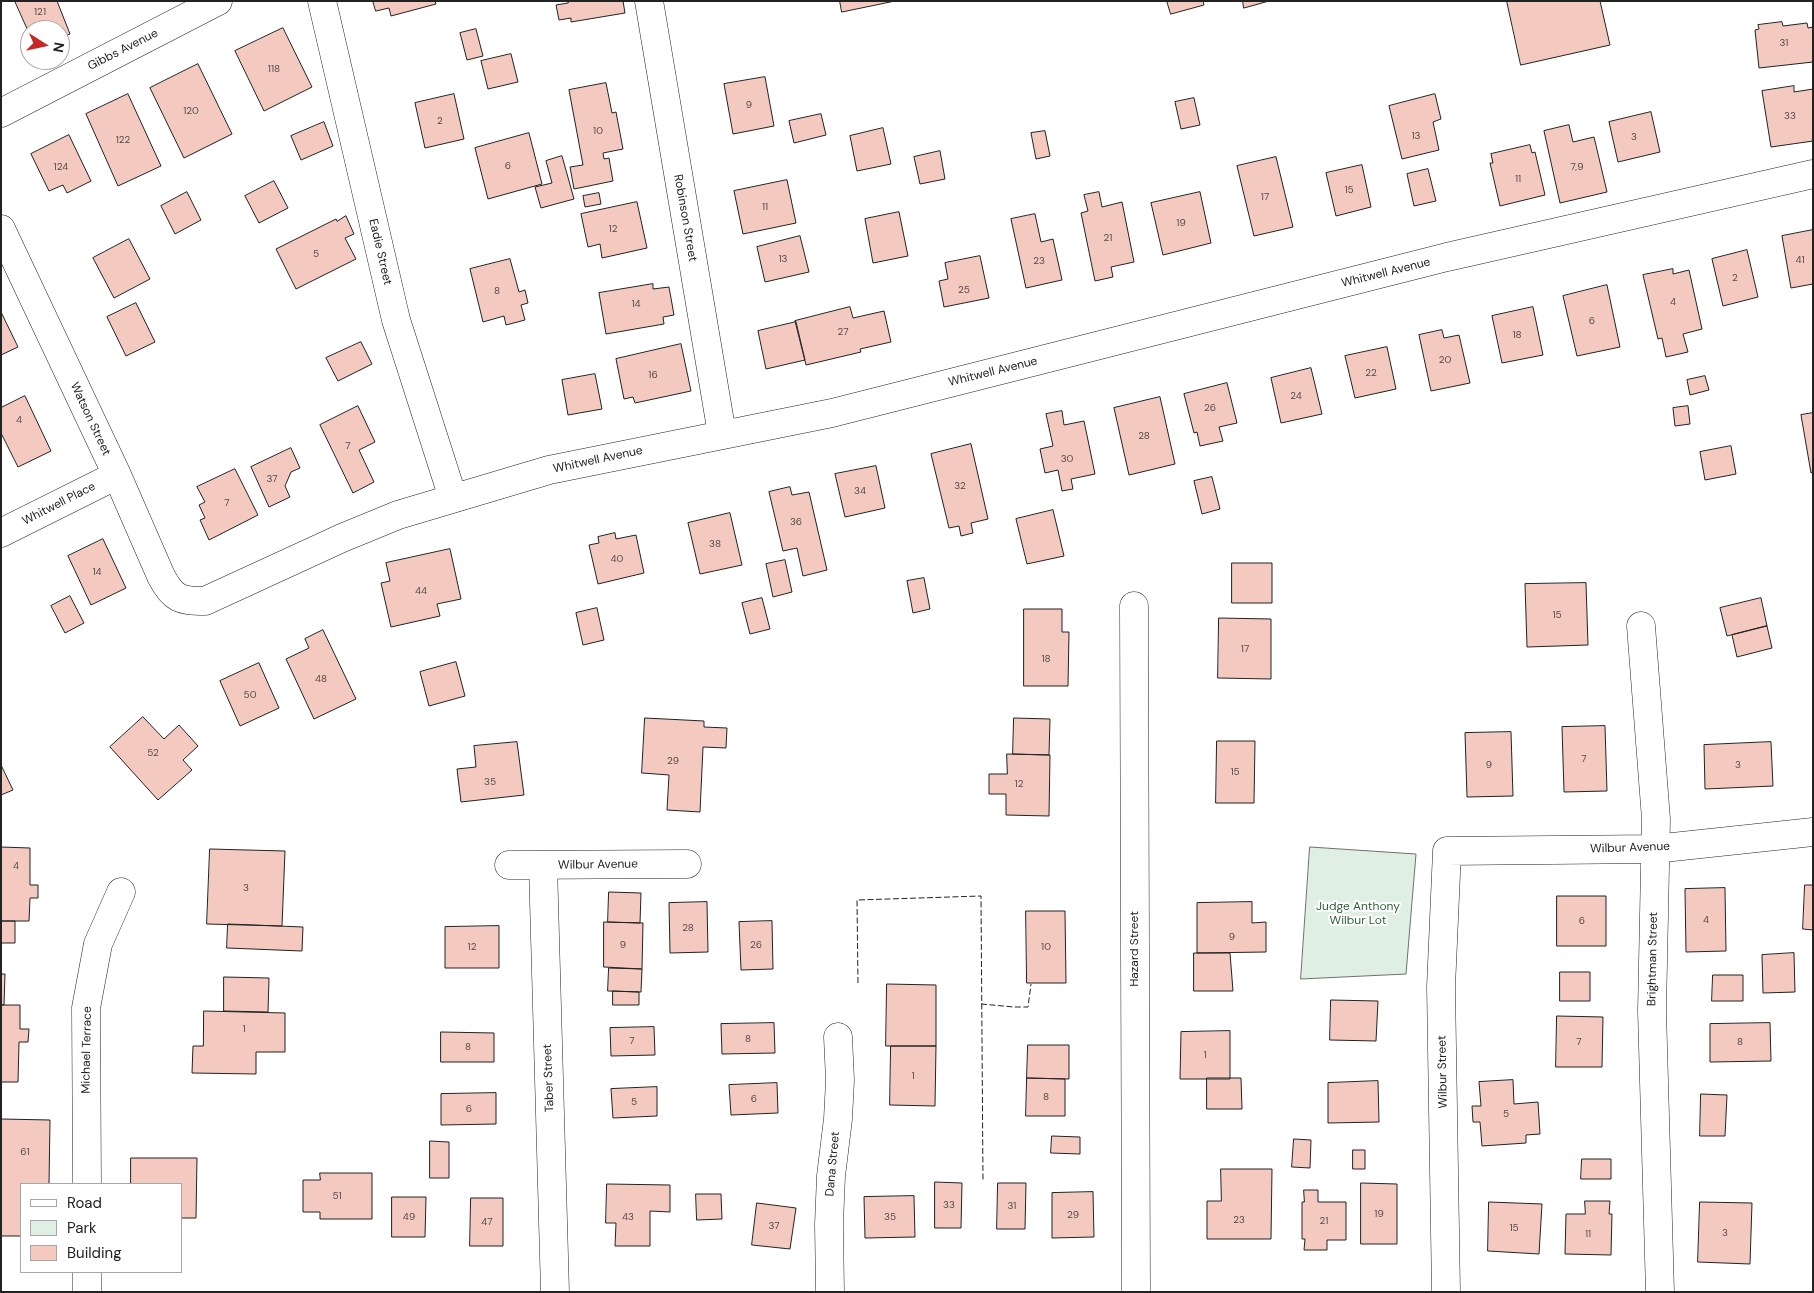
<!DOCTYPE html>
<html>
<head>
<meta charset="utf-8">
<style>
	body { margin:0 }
	#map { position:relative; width:1814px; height:1293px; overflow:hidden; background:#fff; font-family:"DM Sans",sans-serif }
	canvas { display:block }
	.frame { position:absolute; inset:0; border:2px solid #222; pointer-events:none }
	.legend { position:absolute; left:20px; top:1183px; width:162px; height:90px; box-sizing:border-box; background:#fff; border:1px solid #a7a7a7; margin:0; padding:6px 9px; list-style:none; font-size:15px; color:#222 }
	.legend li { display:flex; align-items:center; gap:10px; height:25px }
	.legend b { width:25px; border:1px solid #a7a7a7 }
	.north { position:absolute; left:20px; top:20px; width:50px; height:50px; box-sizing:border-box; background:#fff; border:1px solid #a7a7a7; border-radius:50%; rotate:100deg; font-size:14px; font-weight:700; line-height:20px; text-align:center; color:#222 }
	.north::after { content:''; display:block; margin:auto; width:18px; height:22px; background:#c62828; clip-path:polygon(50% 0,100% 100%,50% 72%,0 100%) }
</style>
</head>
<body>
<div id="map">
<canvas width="1814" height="1293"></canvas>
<div class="frame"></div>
<ul class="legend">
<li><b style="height:6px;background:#fff"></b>Road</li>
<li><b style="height:14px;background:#e0efe3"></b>Park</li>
<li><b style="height:14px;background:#f3c9c0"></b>Building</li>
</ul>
<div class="north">N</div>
</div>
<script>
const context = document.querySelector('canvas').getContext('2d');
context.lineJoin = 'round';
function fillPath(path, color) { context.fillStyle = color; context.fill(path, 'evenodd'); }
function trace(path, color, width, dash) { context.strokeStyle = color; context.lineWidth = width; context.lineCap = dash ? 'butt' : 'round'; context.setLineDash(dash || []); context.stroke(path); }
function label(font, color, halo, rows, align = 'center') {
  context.font = font + ' "DM Sans",sans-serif'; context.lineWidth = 4; context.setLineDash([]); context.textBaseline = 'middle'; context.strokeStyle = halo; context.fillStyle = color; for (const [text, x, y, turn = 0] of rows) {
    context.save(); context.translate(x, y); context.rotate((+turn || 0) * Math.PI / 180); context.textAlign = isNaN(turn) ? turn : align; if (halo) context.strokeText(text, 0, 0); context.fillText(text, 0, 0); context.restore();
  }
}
const green = new Path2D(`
	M1310,847L1416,854L1406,974L1301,979Z`);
fillPath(green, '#e0efe3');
trace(green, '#6f6f6f', 1);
const building = new Path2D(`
	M15,1H57L70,34L60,38V30H30V35Z
	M373,1H435L436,4L391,16L389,8L376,11Z
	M568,1H623L625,13L571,22V18L559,20L556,5L568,3Z
	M840,1H895L842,12Z
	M1167,1H1203L1204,5L1171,14Z
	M1243,1H1269L1244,8Z
	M1507,1H1600L1610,45L1521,65Z
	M1782,22L1783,26L1807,23L1808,28L1813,27V62L1759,68L1755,30L1759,29L1758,25Z
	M283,28L312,87L264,111L235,51Z
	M476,29L483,56L467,60L460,33Z
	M511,54L518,82L488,89L481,61Z
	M198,64L232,134L184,158L150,88Z
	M765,77L774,126L733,134L724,84Z
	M606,83L612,113L616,112L623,149L603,153L604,159L609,158L613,181L574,189L570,167L583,165L569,90Z
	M1794,86V92L1813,89V141L1771,147L1762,91Z
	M128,94L161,166L118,186L86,114Z
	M454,94L464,139L425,148L415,103Z
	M1435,94L1441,119L1433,122L1439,150L1402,159L1389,106Z
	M1194,98L1200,125L1181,129L1175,102Z
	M1651,112L1660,152L1618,162L1609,122Z
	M821,114L826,135L794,143L789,121Z
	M324,122L333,146L301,160L291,136Z
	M1569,125L1573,142L1594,137L1607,192L1560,203L1544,131Z
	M883,128L891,164L857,171L850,136Z
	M1045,131L1050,156L1036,159L1031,133Z
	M529,133L542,184L488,199L475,148Z
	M69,135L91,181L67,193L63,185L49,191L31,154Z
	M1530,145L1532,153L1535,152L1545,195L1500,206L1490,163H1493L1491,154Z
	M940,151L945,179L920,184L914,157Z
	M562,156L574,199L541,208L535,187L552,183L546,161Z
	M1276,157L1293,227L1254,236L1237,166Z
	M1362,165L1371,207L1336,216L1326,173Z
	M1428,169L1436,201L1414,206L1407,174Z
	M787,180L796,223L743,234L734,191Z
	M274,181L288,208L259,223L245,196Z
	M187,192L201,220L175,234L161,206Z
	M1099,192L1102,207L1122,202L1134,262L1111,267L1113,277L1095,281L1081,213L1088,211L1084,195Z
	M1200,192L1211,243L1163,255L1151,203Z
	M599,193L601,204L585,207L583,196Z
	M637,202L647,248L602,258L600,244L588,247L581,214Z
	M899,212L908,256L873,263L865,219Z
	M1035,214L1041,242L1053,239L1062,280L1026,288L1011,219Z
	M346,216L354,234L345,238L356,259L296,289L276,249L336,219L337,221Z
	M1813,230V284L1791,288L1782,236Z
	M800,236L809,272L765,282L757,247Z
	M129,239L150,279L114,298L93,258Z
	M1747,250L1758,297L1723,306L1712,259Z
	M980,256L989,298L944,307L939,281L948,279L945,263Z
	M510,259L519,292L525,290L528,303L521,305L525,320L506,325L504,316L483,322L470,269Z
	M1673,269V274L1689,270L1702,329L1683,334L1688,352L1666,357L1662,338L1658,339L1643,275Z
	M653,284V289L669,287L674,315L663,317L664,324L606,334L599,293Z
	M1607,285L1620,347L1577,356L1563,296Z
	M136,303L155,342L126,356L107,317Z
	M850,307L853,318L884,311L891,342L860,349L861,352L806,365L795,321Z
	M1533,307L1543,355L1502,363L1492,316Z
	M1,312L18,347L1,355Z
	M796,322L805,360L766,369L758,331Z
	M1442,330L1444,338L1459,335L1470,383L1431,391L1419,335Z
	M361,342L372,364L338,381L326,358Z
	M681,344L691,391L635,403L633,397L624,399L616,359Z
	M1387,347L1396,389L1355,398L1345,356Z
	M1311,368L1322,414L1281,423L1271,378Z
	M595,374L602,409L568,415L562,380Z
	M1705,376L1709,390L1690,395L1687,380Z
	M1227,383L1237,423L1219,427L1223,441L1200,446L1197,432L1194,433L1184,394Z
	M25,396L51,451L18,467L1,433V408Z
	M1160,397L1175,464L1129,475L1114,408Z
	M358,406L375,442L359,450L374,482L353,493L320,425Z
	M1688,406L1690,424L1675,426L1673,408Z
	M1062,411L1064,425L1084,421L1095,474L1071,479L1073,489L1062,491L1058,470L1045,473L1040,449L1053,446L1046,414Z
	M1813,413V472L1811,473L1801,415Z
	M971,444L988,519L971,523L973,533L961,536L959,526L949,528L931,454Z
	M1731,446L1736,474L1705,480L1700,452Z
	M291,448L300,468L291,472L285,486L290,497L269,507L251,467Z
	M876,466L885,508L845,517L835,474Z
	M235,469L258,515L209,540L200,520L205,518L199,505L205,502L197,487Z
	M1212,477L1220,509L1202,514L1194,481Z
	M790,487L792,495L809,492L827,570L803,576L797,548L783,551L769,492Z
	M1053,510L1064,556L1027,564L1016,519Z
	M730,513L742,565L700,574L688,523Z
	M615,533L616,539L636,535L644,573L598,584L589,545L599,543L598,537Z
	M103,539L126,588L91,605L68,556Z
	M450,549L461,599L437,604L440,616L391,627L381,583L390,581L386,563Z
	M785,560L792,592L773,597L766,564Z
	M1232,563H1272V603H1232Z
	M924,578L930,609L913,613L907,581Z
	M1586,583L1588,645L1527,647L1525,584Z
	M70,596L84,623L65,633L51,606Z
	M762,598L770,629L750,634L742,603Z
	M1761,598L1767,626L1727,636L1720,608Z
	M597,608L604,640L583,645L576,613Z
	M1024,609H1062V632H1069L1068,686H1024Z
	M1219,618L1271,619V679L1218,678Z
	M1767,626L1772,648L1737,657L1732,635Z
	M323,630L356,699L314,719L286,659L309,648L305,639Z
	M456,662L465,696L429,706L420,672Z
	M259,663L279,708L240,726L220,681Z
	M143,717L164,739L179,725L198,746L183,760L192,770L158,800L110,747Z
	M645,718L704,721V727L727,728L726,748L703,747L700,812L667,810L669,775L642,773Z
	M1014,718L1050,719L1049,755L1013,754Z
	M1605,726L1607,791L1564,792L1562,727Z
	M1511,732L1513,796L1467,797L1465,733Z
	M1217,741H1255L1254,803H1216Z
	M517,742L524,795L461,802L457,769L476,767L474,746Z
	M1771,742L1773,786L1705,789L1704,745Z
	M1007,754L1050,755L1049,816L1006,815V794H989V774H1007Z
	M1,765L13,790L1,795Z
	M1,847L30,848V885H38V898H30L29,921H1Z
	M210,849L285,851L282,926L207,924Z
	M1805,885H1813V930L1803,929Z
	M1725,888L1726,951L1686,952L1685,889Z
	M609,892L641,893L640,923L608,922Z
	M1557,896H1606V946H1557Z
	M707,902L708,952L670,953L669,903Z
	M1252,902V923L1266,922V952L1197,953V903Z
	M1026,911H1065L1066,983H1027Z
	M1,921H15V943H1Z
	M772,921L773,969L741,970L739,922Z
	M604,922L643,923L642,969L604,967Z
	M228,924L303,927L302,951L227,948Z
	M499,926V968H445V927Z
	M1194,953H1230L1233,991H1194Z
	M1794,953L1795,992L1763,993L1762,955Z
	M609,968L642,969L641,992L608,991Z
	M1560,972H1590V1001H1560Z
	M1,974H5L4,1005H1Z
	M1713,975H1743V1001H1712Z
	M224,977L269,978L268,1012L224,1011Z
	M887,984L936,985V1046H886Z
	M613,991L639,992V1005H613Z
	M1331,1000L1378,1001L1376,1041L1330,1040Z
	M1,1005H20V1029H29L28,1042H19L18,1082H1Z
	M204,1011L285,1013V1052H256V1074L192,1073L193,1046H203Z
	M1557,1016L1603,1017L1602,1067H1556Z
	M774,1023L775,1053L722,1054L721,1024Z
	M1770,1023L1771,1061L1710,1062V1024Z
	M654,1027L655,1055L611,1056L610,1028Z
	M1230,1031V1079H1180L1181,1032Z
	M441,1032L494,1033V1062H441Z
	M1028,1045H1069V1079L1027,1078Z
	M891,1046H936L935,1106L890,1105Z
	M1027,1078L1065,1079V1116H1026Z
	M1207,1078H1241L1242,1109H1207Z
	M1513,1080L1514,1104L1538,1102L1540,1134L1526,1135V1143L1482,1146L1480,1122H1473L1472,1106H1481L1479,1082Z
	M1378,1081L1379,1122L1328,1123V1083Z
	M777,1083L778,1113L731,1115L729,1085Z
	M657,1087V1116L613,1118L611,1089Z
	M496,1093V1124L441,1125V1094Z
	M1701,1094L1727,1095L1725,1136H1700Z
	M1,1119L50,1120L49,1184H21V1236H1Z
	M1052,1136L1080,1137V1154L1051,1153Z
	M1294,1139L1311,1140L1310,1168L1292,1167Z
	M430,1141L449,1142V1178H430Z
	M1353,1150H1365V1169H1353Z
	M131,1158H197L196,1218H181V1184H131Z
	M1582,1159H1611V1179H1581Z
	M1221,1169H1272L1271,1239H1207V1201H1221Z
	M320,1173H372V1219H320V1212H303V1180H320Z
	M935,1182L962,1183L961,1228H935Z
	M998,1183H1026L1025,1229H997Z
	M1361,1183L1397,1184V1244H1361Z
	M607,1184L670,1185V1212L650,1211V1246H615L616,1223H606Z
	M1304,1190H1318V1202H1346V1240H1327V1250H1304L1305,1239H1302V1202H1304Z
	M1093,1192L1094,1237L1052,1238V1193Z
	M696,1194H721L722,1219L697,1220Z
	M914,1196L915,1237L865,1238L864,1197Z
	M392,1197H426L425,1237H392Z
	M471,1198H503V1246H470Z
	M1585,1201H1610L1609,1214H1612L1611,1255L1565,1254L1566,1214H1585Z
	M1489,1202L1542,1204L1539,1254L1488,1251Z
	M1700,1202L1752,1203L1750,1264L1698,1262Z
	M757,1203L796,1208L790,1249L752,1245Z`);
fillPath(building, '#f3c9c0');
trace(building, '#222', 1);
const minor = new Path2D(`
	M322,1L396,320L453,498
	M649,1L722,434
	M1,113L218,1
	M1,229L117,475L161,576C173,599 180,601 205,601L342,538L398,515L549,470L832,413L1447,257L1813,174
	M1,533L117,475
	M1134,606L1136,1292
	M1641,626L1656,819L1652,1011L1660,1292
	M509,865L687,864
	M543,865L555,1292
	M87,1184L86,1008L98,944L121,892
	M87,1272V1292
	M830,1292L829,1224L831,1176L838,1119L840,1080L838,1037
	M1446,1292L1441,987L1447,851L1654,849L1813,832`);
trace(minor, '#222', 29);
trace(minor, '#fff', 28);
trace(new Path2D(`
	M858,983L857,900L981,896L983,1181
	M981,1004L1014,1007H1028L1031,984`), '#222', 1, [6, 2.5]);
label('10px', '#564c4a', null, [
	["121",40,12],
	["31",1784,43],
	["118",274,69],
	["9",749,105],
	["120",191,111],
	["33",1790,116],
	["2",440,121],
	["10",598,131],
	["13",1416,136],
	["3",1634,137],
	["122",123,140],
	["6",508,166],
	["124",61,167],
	["7,9",1577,167],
	["11",1518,179],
	["15",1349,190],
	["17",1265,197],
	["11",765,207],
	["19",1181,223],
	["12",613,229],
	["21",1108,238],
	["5",316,254],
	["13",783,259],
	["41",1800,260],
	["23",1039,261],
	["2",1735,278],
	["25",964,290],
	["8",497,291],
	["4",1673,302],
	["14",636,304],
	["6",1592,321],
	["27",843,332],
	["18",1517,335],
	["20",1445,360],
	["22",1371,373],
	["16",653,375],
	["24",1296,396],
	["26",1210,408],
	["4",19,420],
	["28",1144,436],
	["7",348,446],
	["30",1067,459],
	["37",272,479],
	["32",960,486],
	["34",860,491],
	["7",227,503],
	["36",796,522],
	["38",715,544],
	["40",617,559],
	["14",97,572],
	["44",421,591],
	["15",1557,615],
	["17",1245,649],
	["18",1046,659],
	["48",321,679],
	["50",250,695],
	["52",153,753],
	["7",1584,759],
	["29",673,761],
	["9",1489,765],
	["3",1738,765],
	["15",1235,772],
	["35",490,782],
	["12",1019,784],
	["4",16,866],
	["3",246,888],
	["4",1706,920],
	["6",1582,921],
	["28",688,928],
	["9",1232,937],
	["9",623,945],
	["26",756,945],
	["12",472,947],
	["10",1046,947],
	["1",244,1029],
	["8",748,1039],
	["7",632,1041],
	["7",1579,1042],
	["8",1740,1042],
	["8",468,1047],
	["1",1205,1055],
	["1",913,1076],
	["8",1046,1097],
	["6",754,1099],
	["5",634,1102],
	["6",469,1109],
	["5",1506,1114],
	["61",25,1152],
	["51",337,1196],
	["33",949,1205],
	["31",1012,1206],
	["19",1379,1214],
	["29",1073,1215],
	["49",409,1217],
	["43",628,1217],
	["35",890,1217],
	["23",1239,1220],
	["21",1324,1221],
	["47",487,1222],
	["37",774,1226],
	["15",1514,1228],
	["3",1725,1233],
	["11",1588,1234]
]);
label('12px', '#222', '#fff', [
	["Gibbs Avenue",123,50,-27],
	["Robinson Street",685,218,80],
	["Eadie Street",380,252,77],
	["Whitwell Avenue",1386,273,-14],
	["Whitwell Avenue",993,372,-14],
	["Watson Street",90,419,65],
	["Whitwell Avenue",598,460,-12],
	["Whitwell Place",59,504,-27],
	["Wilbur Avenue",1630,848,-2],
	["Wilbur Avenue",598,865,-1],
	["Hazard Street",1135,949,-90],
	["Brightman Street",1653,959,-89],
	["Michael Terrace",87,1050,-89],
	["Wilbur Street",1443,1072,-91],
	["Taber Street",549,1078,-92],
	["Dana Street",833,1164,-85]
]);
label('12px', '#2f5e38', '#fff', [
	["Judge Anthony",1358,907],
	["Wilbur Lot",1358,921]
]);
</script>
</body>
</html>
